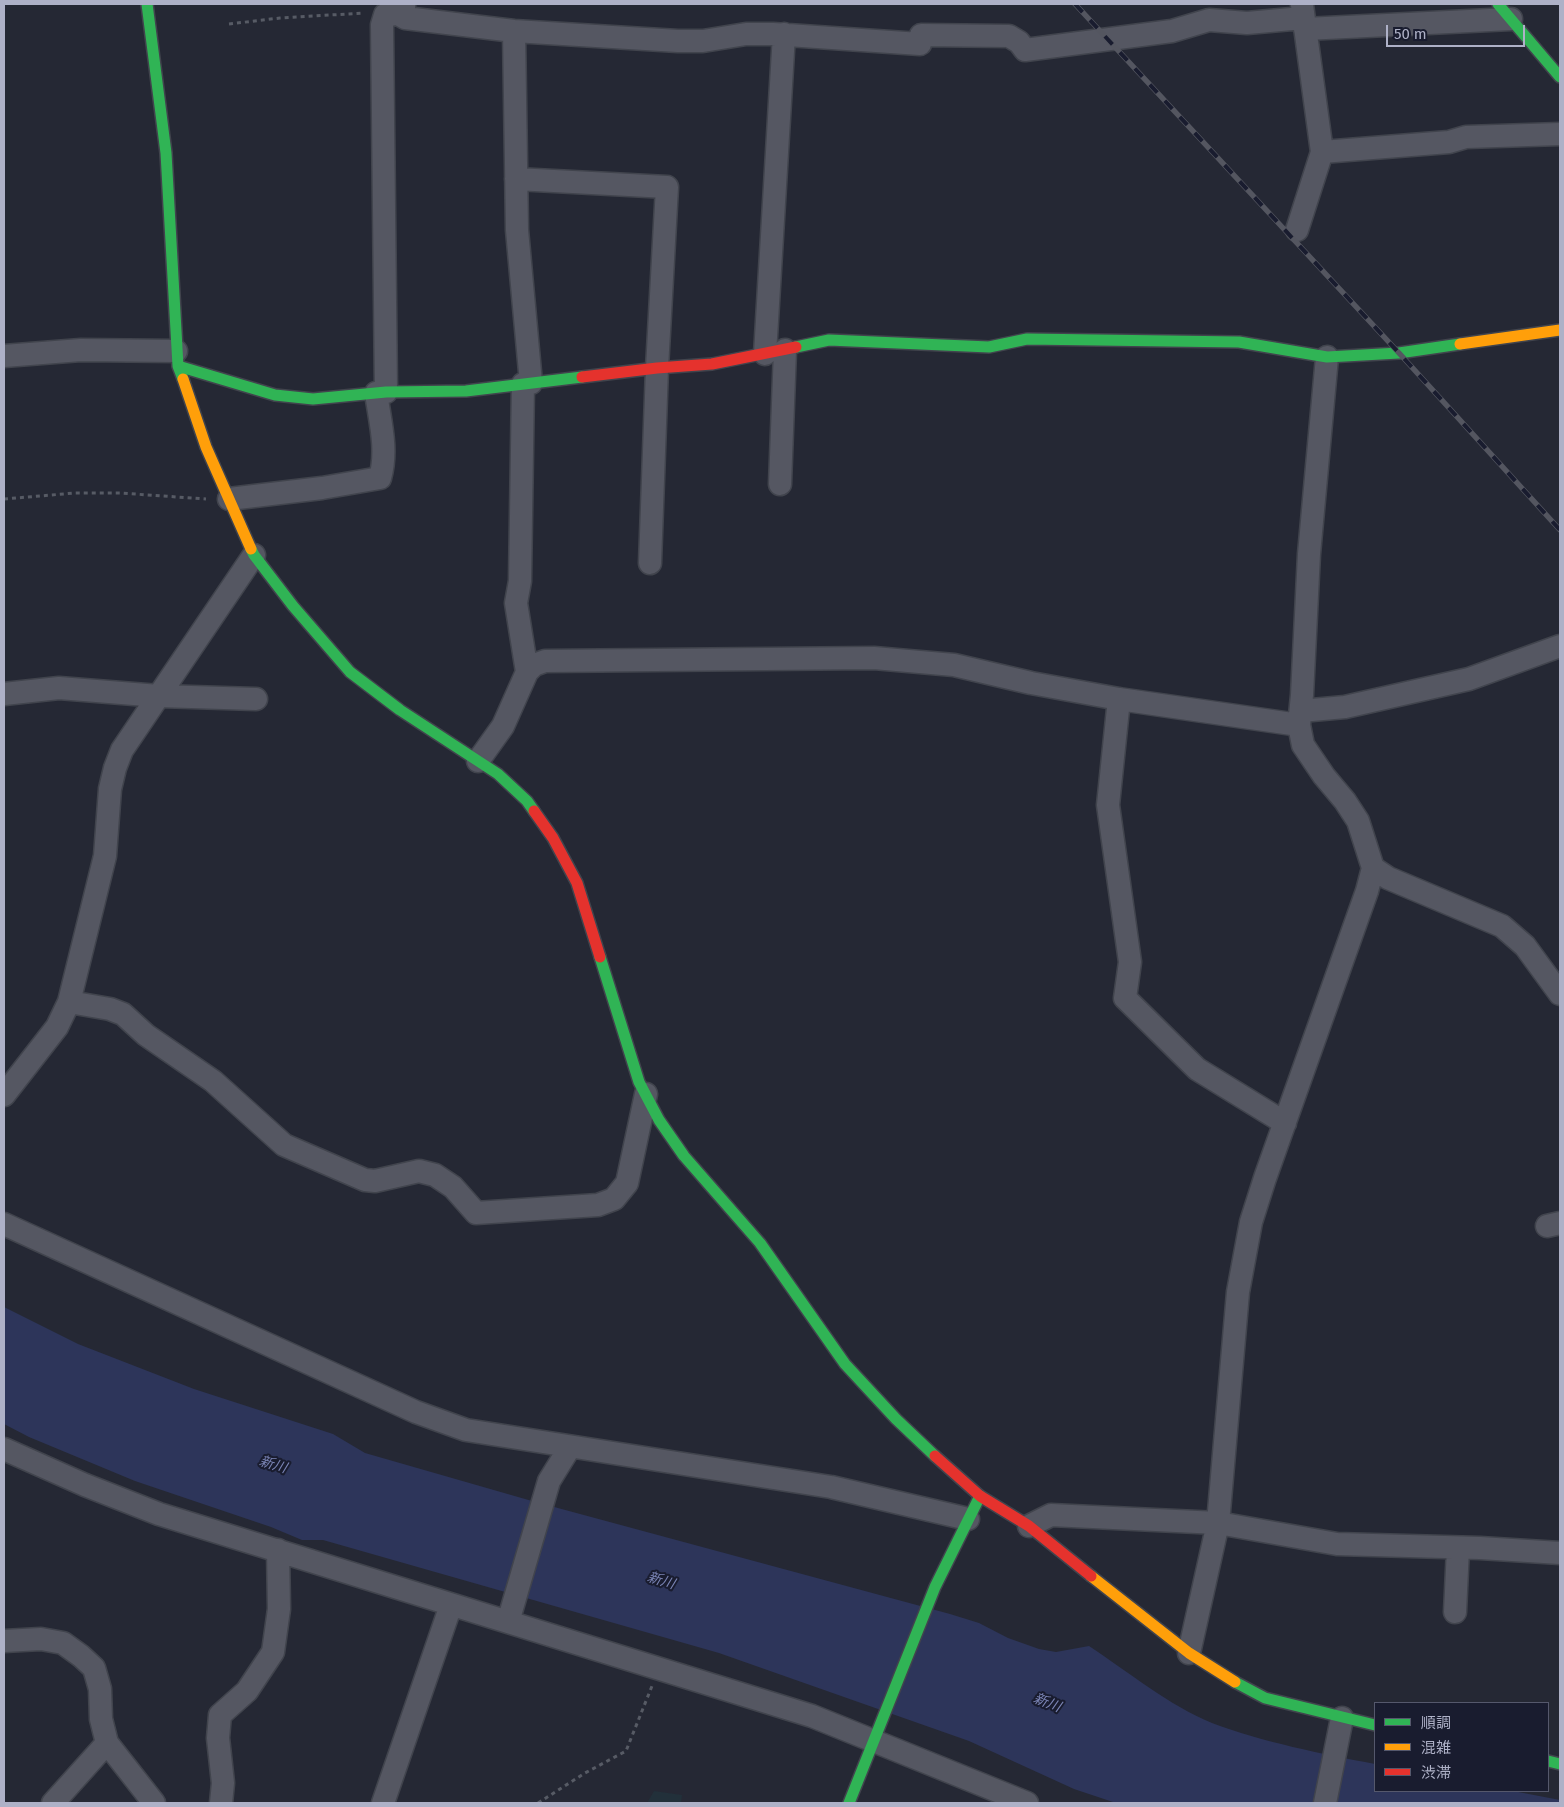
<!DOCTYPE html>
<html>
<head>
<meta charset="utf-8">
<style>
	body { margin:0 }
	#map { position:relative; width:1564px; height:1807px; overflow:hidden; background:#252834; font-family:"Fira Sans","Noto Sans JP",sans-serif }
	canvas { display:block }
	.frame { position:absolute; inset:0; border:5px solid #aeb1c7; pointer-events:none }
	.legend { position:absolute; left:1374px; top:1702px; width:175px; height:90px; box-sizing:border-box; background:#191c2f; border:1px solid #55586c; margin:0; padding:6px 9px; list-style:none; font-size:15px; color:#aeb1c7 }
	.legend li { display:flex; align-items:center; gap:10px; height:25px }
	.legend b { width:25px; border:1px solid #55586c }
	.scale { position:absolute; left:1386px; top:25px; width:139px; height:22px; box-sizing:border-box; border:2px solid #aeb1c7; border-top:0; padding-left:6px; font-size:15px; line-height:18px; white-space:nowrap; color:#aeb1c7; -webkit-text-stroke:4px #191c2f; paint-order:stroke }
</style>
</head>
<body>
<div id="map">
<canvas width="1564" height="1807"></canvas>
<div class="frame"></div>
<ul class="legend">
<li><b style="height:6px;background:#30b455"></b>順調</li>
<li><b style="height:6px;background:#ff9f0a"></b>混雑</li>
<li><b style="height:6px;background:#e5322d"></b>渋滞</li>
</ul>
<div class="scale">50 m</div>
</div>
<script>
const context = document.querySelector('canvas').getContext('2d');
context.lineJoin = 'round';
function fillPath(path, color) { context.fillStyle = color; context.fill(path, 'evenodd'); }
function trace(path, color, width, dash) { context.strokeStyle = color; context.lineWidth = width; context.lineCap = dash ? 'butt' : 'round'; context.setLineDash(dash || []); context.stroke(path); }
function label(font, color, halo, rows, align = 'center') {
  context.font = font + ' "Fira Sans","Noto Sans JP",sans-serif'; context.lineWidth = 4; context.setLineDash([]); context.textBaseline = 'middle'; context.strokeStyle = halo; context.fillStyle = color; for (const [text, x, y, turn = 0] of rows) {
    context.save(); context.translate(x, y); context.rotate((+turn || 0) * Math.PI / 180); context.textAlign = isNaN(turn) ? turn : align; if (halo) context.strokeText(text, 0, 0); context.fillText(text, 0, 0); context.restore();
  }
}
fillPath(new Path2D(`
	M654,1791L682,1795L681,1803H647Z`), '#22303a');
fillPath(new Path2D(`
	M4,1307L78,1344L194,1389L333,1434L365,1453L532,1501L950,1614L979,1623L1008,1638L1039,1649L1056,1652L1089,1646C1127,1671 1170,1706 1212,1723C1262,1742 1323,1754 1375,1764V1791H1513L1560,1800V1803H1116L1074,1789L969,1741L719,1653L323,1540H302L271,1527L135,1481L29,1437L4,1424Z`), '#2d355a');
const street = new Path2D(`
	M398,14L405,18L514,31L678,41H703L746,34H773L920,44L921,35L1009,36L1019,42L1025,50L1172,31L1209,20L1247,23L1303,18
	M1305,29L1511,19
	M514,31L517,230L531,383
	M1322,152L1449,142L1466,137L1560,134
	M516,179L667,187L657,368L650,563
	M1297,230L1322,152L1302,5
	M765,354L784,34
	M4,356L81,350L176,351
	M1327,357L1309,554L1302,695L1299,725L1303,745L1324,776L1345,801L1358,821L1373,868L1388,878L1502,926L1525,946L1560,994
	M523,384L520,581L516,603L527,672
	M386,392L382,25L385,15L398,14L404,9V5
	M780,484L785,350
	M229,499L322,488L380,478C388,450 380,421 376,393
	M4,694L59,688L159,696L256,699
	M1119,699L1108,805L1130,962L1125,998L1197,1069L1285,1123
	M1301,711L1345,707L1469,679L1560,646
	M478,761L503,726L527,672L534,665L545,661L874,658L954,665L1031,683L1119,699L1299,725
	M69,1002L110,1009L123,1014L146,1035L213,1081L284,1145L365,1180L375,1181L419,1171L435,1175L453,1187L476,1213L598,1205L614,1199L627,1183L646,1094
	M4,1095L57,1027L69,1002L105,856L110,789L115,768L122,750L254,555
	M4,1224L416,1412L466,1430L831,1487L968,1519
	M1547,1226L1560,1223
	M4,1449L85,1485L159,1514L812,1716L1027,1803
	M1029,1526L1051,1515L1218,1523L1337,1544L1480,1548L1560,1553
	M1455,1612L1458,1548
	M508,1622L549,1481L570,1447
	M4,1641L41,1639L63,1643L81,1656L94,1668L100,1689L101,1719L107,1743L154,1803
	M1189,1653L1218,1523L1238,1292L1251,1222L1265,1178L1367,891L1373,868
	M53,1803L107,1743
	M221,1803L223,1783L218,1738L220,1715L247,1691L273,1652L279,1609L278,1550
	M383,1803L451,1605
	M1325,1803L1342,1718`);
const fast = new Path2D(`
	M147,4L166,153L178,366L183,379
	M1498,4L1560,77
	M796,347L829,340L989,347L1027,339L1239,342L1327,357L1399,353L1460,344
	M178,366L275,395L313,399L386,392L466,391L582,377
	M251,549L254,555L293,606L350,672L400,710L498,774L527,801L534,811
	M600,957L639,1082L659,1120L684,1156L760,1243L845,1364L896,1419L935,1456
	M1235,1682L1265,1698L1375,1725
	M1548,1761L1560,1764
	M849,1803L935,1587L980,1496`);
const slow = new Path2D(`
	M1460,344L1560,330
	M183,379L206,447L251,549
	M1091,1576L1189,1653L1235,1682`);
const jam = new Path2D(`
	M582,377L657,368L712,364L796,347
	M534,811L553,838L577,883L600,957
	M935,1456L980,1496L1029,1526L1091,1576`);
trace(street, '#41444d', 25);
trace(fast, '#41444d', 14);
trace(slow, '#41444d', 14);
trace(jam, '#41444d', 14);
trace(new Path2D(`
	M229,24L280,18L364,13
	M4,499L75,493H120L206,499
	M538,1803L585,1773L626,1751L652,1686`), '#575b65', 3, [4, 4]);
trace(street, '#555762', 22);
trace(fast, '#30b455', 11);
trace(slow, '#ff9f0a', 11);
trace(jam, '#e5322d', 11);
const rail = new Path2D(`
	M1075,4L1399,353L1560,530`);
trace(rail, '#545660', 5.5);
trace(rail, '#191c2f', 4, [11]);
label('italic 14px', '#7b85b6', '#191c2f', [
	["新川",273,1465,17],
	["新川",661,1581,17],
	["新川",1047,1703,21]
]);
</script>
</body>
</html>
